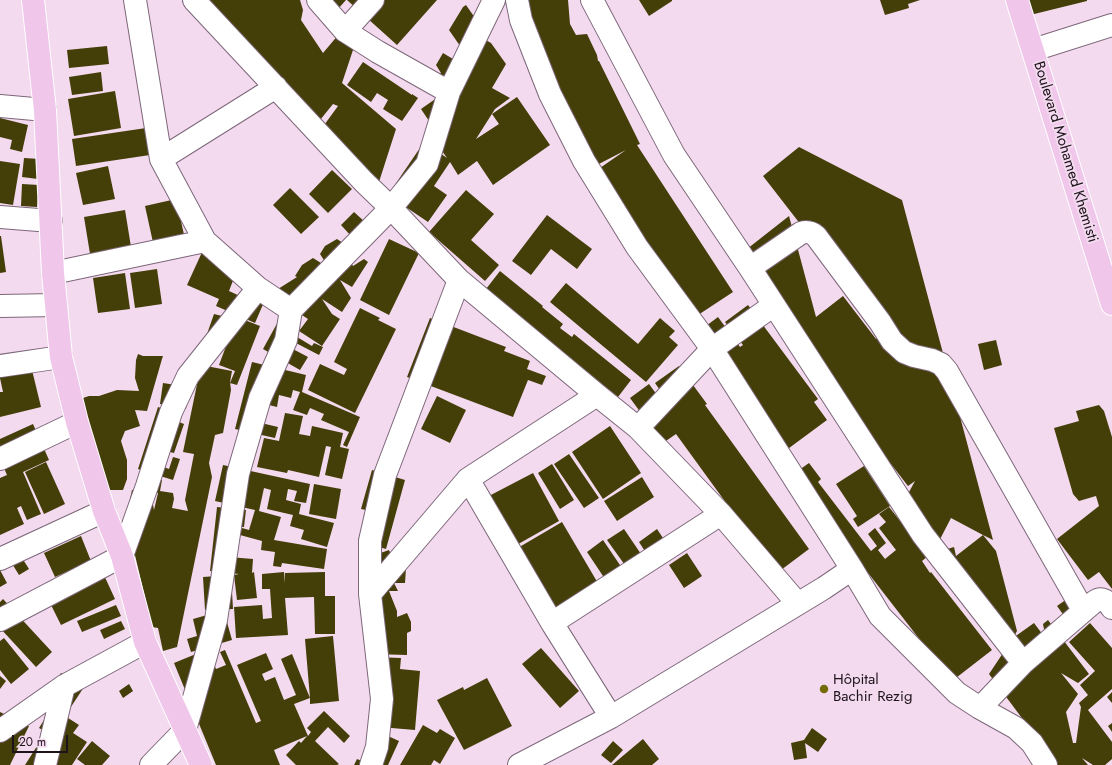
<!DOCTYPE html>
<html>
<head>
<meta charset="utf-8">
<style>
	body { margin:0 }
	#map { position:relative; width:1112px; height:765px; overflow:hidden; background:#f4daef; font-family:Jost,sans-serif }
	canvas { display:block }
	.scale { position:absolute; left:12px; top:735px; width:56px; height:18px; box-sizing:border-box; border:2px solid #1c131b; border-top:0; padding-left:5px; font-size:12px; line-height:14px; white-space:nowrap; color:#1c131b; -webkit-text-stroke:3px #f4daef; paint-order:stroke }
</style>
</head>
<body>
<div id="map">
<canvas width="1112" height="765"></canvas>
<div class="scale">20 m</div>
</div>
<script>
const context = document.querySelector('canvas').getContext('2d');
context.lineJoin = 'round';
function fillPath(path, color) { context.fillStyle = color; context.fill(path, 'evenodd'); }
function trace(path, color, width, dash) { context.strokeStyle = color; context.lineWidth = width; context.lineCap = dash ? 'butt' : 'round'; context.setLineDash(dash || []); context.stroke(path); }
function label(font, color, halo, rows, align = 'center') {
  context.font = font + ' Jost,sans-serif'; context.lineWidth = 4; context.setLineDash([]); context.textBaseline = 'middle'; context.strokeStyle = halo; context.fillStyle = color; for (const [text, x, y, turn = 0] of rows) {
    context.save(); context.translate(x, y); context.rotate((+turn || 0) * Math.PI / 180); context.textAlign = isNaN(turn) ? turn : align; if (halo) context.strokeText(text, 0, 0); context.fillText(text, 0, 0); context.restore();
  }
}
fillPath(new Path2D(`
	M204,0H300L303,10L301,20L323,53L339,34L354,47L342,83L396,129L378,185L322,128L338,106L333,104L316,125Z
	M328,0H346L338,9Z
	M347,0H437L397,45Z
	M517,0H568L570,24L576,35L587,34L597,55L598,61H599L640,144L637,145L733,292L692,319L597,170L626,150L593,167Z
	M639,0H672V1L649,16Z
	M880,0H920L908,4L909,8L885,15Z
	M1018,0H1087V1L1022,17Z
	M466,5L487,35L484,39L491,43L506,64L492,88L510,98L495,109L476,139L499,124L492,114L517,97L550,145L493,185L477,161L458,175L450,162L434,186L447,195L428,222L388,195L424,142L447,158L426,128L429,121L421,109L441,95L431,80L441,73L436,65L443,53L458,62L467,56L449,30L463,7Z
	M107,46L109,64L69,68L67,50Z
	M363,62L412,95V94L418,98L402,121L383,109L388,100L377,93L371,102L347,85Z
	M101,72L103,91L72,95L69,77Z
	M115,91L121,128L74,136L68,99Z
	M0,118L28,125L22,152L10,149L12,140L0,137Z
	M146,128L150,155L76,166L72,139Z
	M799,147L902,200L993,540L983,535L996,551L1017,631L1013,638L1034,623L1046,639L1043,624L1048,620L1089,674L1078,683L1061,673L1078,694L1066,712L1073,743H1076L1081,707L1079,703L1088,695L1080,685L1095,671L1069,642L1090,623L1112,648V689L1088,710L1112,742V759L1105,765H1093L1082,758L1088,765H1057L989,674L1007,647L934,553L954,547L956,556L983,535L951,518L936,547L902,505L915,481L908,486L733,260L789,216L816,317L843,296L876,339L884,332L763,176Z
	M24,158L40,159L38,179L22,177Z
	M0,161L20,164L13,205L0,203Z
	M108,166L115,199L83,205L76,173Z
	M332,170L352,189L328,213L309,194Z
	M22,184L39,185L37,207L21,206Z
	M290,188L319,217L301,234L273,205Z
	M466,190L494,214L471,240L499,265L485,281L429,232Z
	M176,199L185,239L154,247L145,206Z
	M125,210L132,253L91,260L84,217Z
	M354,212L365,222L351,236L341,225Z
	M547,215L592,249L577,269L551,249L531,275L512,261Z
	M0,236H1L6,272L0,273Z
	M337,239L352,249L348,257L353,266L364,259L368,262L352,287L340,280L351,298L342,312L322,299L332,314L340,319L322,346L299,331L308,319L290,307L278,289L297,277L295,276L302,265L313,258L329,268L320,254L325,246Z
	M389,239L419,253L389,315L360,300Z
	M203,250L229,262L224,273L234,278L229,291L242,297L264,302L255,323L216,306L219,299L187,285Z
	M157,269L162,304L135,308L130,273Z
	M500,271L543,306L542,307L563,324L560,328L572,337L574,334L631,380L618,397L486,289Z
	M125,273L130,309L98,313L93,278Z
	M566,283L638,344L660,318L675,331L669,337L678,345L646,382L550,302Z
	M748,305L818,399L814,402L827,420L781,454L694,335L718,317L740,347L743,345L725,322Z
	M360,308L380,318L378,320L396,329L355,413L308,390L320,364L344,375L347,369L334,362Z
	M285,309L292,334L312,346L314,343L323,347L319,355L294,342L291,348L308,357L300,370L263,349Z
	M214,314L226,317L207,334Z
	M237,317L260,326L237,385L230,383L235,371L219,365Z
	M430,318L506,347L504,351L530,361L527,369L546,376L542,385L528,380L513,417L407,377Z
	M996,340L1002,365L984,370L978,344Z
	M138,354L143,356H163L162,359L147,411L135,410L140,426L125,431L121,441L127,460V479L123,490H105L80,399L89,396H99L117,390L139,391L135,378L136,360Z
	M0,356L31,366L41,407L0,417V392H3L0,378Z
	M252,362L306,375L302,392L360,417L347,447L343,445L349,432L321,420L324,414L310,408L307,415L293,410L300,392L293,390L291,398L279,395L277,407L265,404L261,423L278,427L275,438L235,429Z
	M201,365L232,371L230,382L231,390L223,433L215,435L209,463L212,477L177,647L163,651L158,628L152,627L126,517L132,490L151,494L154,510L158,493L136,488L139,474L162,480L160,491L173,493L174,499L172,508L188,511L185,500L194,454L183,452Z
	M679,366L707,404L705,405L809,549L777,573L676,434L663,443L630,398L649,384L660,399L662,393L655,383Z
	M163,383L189,387L186,409L160,404Z
	M437,396L466,410L450,443L421,429Z
	M1099,405L1104,411L1112,437V589L1099,572L1088,580L1057,539L1099,506L1096,496L1079,501L1073,494L1054,428L1079,421L1076,411Z
	M158,407L176,413L174,420L184,424L174,453L166,451L161,466L169,469L173,457L180,459L173,480L138,469Z
	M285,413L303,416L299,434L310,436L312,426L343,433L340,447L349,449L342,479L325,475L331,447L326,446L319,477L288,470L287,473L257,467L264,438L279,441Z
	M33,424L49,460L23,472L41,514L27,520L21,506L17,508L24,524L0,535V478L7,475L0,459V439Z
	M610,426L641,473L603,499L572,452Z
	M569,454L599,498L584,508L554,464Z
	M46,462L65,504L44,514L25,472Z
	M809,463L821,479L818,482L871,551L877,546L868,534L875,528L886,543L878,550L885,559L896,550L879,528L886,522L879,514L889,507L928,556L922,561L930,573L931,572L992,650L952,681L792,475Z
	M552,464L574,500L560,509L538,473Z
	M223,465L310,484L306,503L294,501L297,491L288,489L286,500L301,504L299,514L334,523L327,547L301,539L304,530L290,526L293,515L267,509L271,490L264,488L259,511L281,517L274,540L327,549L324,569L282,563L281,567L273,566L275,552L261,550L262,541L240,535L242,528L249,530L255,510L215,501Z
	M864,466L890,506L858,527L853,519L857,516L836,484Z
	M372,470L405,480L386,549L358,541L366,510L361,509Z
	M533,473L559,521L513,547L487,497Z
	M642,477L654,497L617,521L604,501Z
	M314,484L341,489L336,519L309,514Z
	M217,507L246,510L244,527L233,526L229,557L253,559L252,573L254,572L257,598L237,600L234,575L239,574L210,571Z
	M562,522L599,585L553,612L516,549Z
	M624,529L643,557L627,568L607,540Z
	M657,529L667,544L648,556L639,542Z
	M81,536L91,561L55,577L44,553Z
	M603,540L624,571L607,582L587,552Z
	M12,542L29,569L19,575L3,549Z
	M389,550L392,557L406,568L405,583H394L398,591H389L397,611V617L407,613L411,622V631L407,633V655L373,654L375,555Z
	M687,553L702,576L684,588L669,565Z
	M0,570L7,583L0,587Z
	M284,572L285,583V573L325,572V596H335V634H315L314,597L285,598L288,635L236,638L234,607L262,605L263,619L272,618L270,589H262V574Z
	M103,573L115,599L61,625L48,599Z
	M231,575L233,609L205,610L203,577Z
	M1074,594L1092,619L1083,626L1070,624L1057,606Z
	M3,599L52,652L36,667L0,628V602Z
	M116,605L121,616L82,632L77,621Z
	M214,613L225,615L232,640L191,652L187,639L197,636L193,619Z
	M121,621L125,629L104,639L100,630Z
	M333,636L339,701L310,704V698L294,704L308,736L311,732L307,728L324,711L350,736L344,743L328,727L315,741L339,764L337,765H296L286,755L299,741L301,743L307,736L274,750L280,765H216L174,663L208,649L216,669L226,665L220,652L225,650L256,723L261,721L237,665L266,653L273,669L262,674L265,681L275,677L284,700L296,695L281,659L292,654L310,698L305,639Z
	M4,638L29,669L11,684L0,670V641Z
	M541,648L579,691L560,708L522,664Z
	M374,657L401,658L400,669L420,671L415,730L368,726Z
	M61,673L84,687L65,716L79,725L73,733L87,742L72,765H25L46,732L39,728L49,712L48,694Z
	M0,676L6,681L0,689Z
	M487,678L512,726L464,750L437,700L463,687L464,690Z
	M129,684L133,691L123,698L119,691Z
	M1112,692V703L1107,697Z
	M0,712L29,726L10,765H0Z
	M1112,723V732L1108,726Z
	M423,725L437,733L440,729L455,738L440,764L434,760L431,765H400Z
	M812,728L827,739L818,752L805,743L807,758L794,760L791,743L804,740Z
	M377,731L399,741L388,765H384L365,756Z
	M643,739L659,759L652,765H612Z
	M92,741L110,756L102,765H85L77,759Z
	M613,741L623,750L611,763L601,755Z
	M357,759L372,765H354Z`), '#443e08');
const minor = new Path2D(`
	M135,0L161,159L205,241L258,288L291,310L286,340L260,398L238,474L216,620L185,730L151,765
	M194,0L364,182L391,208L459,280L597,395L638,428L721,514L798,604
	M318,0L345,31L378,52L449,92
	M517,0L521,20L550,94L584,161L637,247L712,349L852,569L880,616L957,693L980,708L1016,728L1032,743L1046,765
	M592,0L674,155L750,268L923,535L1023,663
	M345,31L373,0
	M1033,50L1112,25
	M0,106L45,110
	M161,159L276,87
	M0,217L51,221
	M750,268L801,233C807,231 811,232 816,236L880,322L892,341L904,352L914,356L932,360L941,364L947,371L1083,610
	M53,273L205,241
	M0,306L56,305
	M291,310L391,208L427,164L449,92L494,0
	M0,366L61,357
	M638,428L712,349L774,305
	M0,459L77,422
	M468,479L552,623L611,717
	M0,559L104,511
	M370,594L468,479L597,395
	M0,620L122,556L147,486L171,412L188,376L258,288
	M552,623L721,514
	M980,708L1023,663L1094,602C1102,596 1107,601 1112,608
	M0,731L64,686L145,642
	M45,765L64,686
	M371,765L377,747L382,699L370,594V541L385,475L459,280
	M519,765L611,717L824,588L852,569`);
const major = new Path2D(`
	M33,0L45,110L53,273L61,357L77,422L104,511L122,556L145,642L201,765
	M1017,0L1112,304`);
trace(minor, '#7d677a', 24);
trace(major, '#fff', 24);
trace(minor, '#fff', 22);
trace(major, '#f0c6ea', 22);
for (const [x, y, r, color] of [
	[824,689,5,"#746b05"]
]) { const dot = new Path2D(); dot.arc(x, y, r, 0, 2 * Math.PI); context.fillStyle = color; context.fill(dot); trace(dot, '#f4daef', 1.5); }
label('15px', '#1c131b', '#f4daef', [
	["Boulevard Mohamed Khemisti",1065,152,73]
]);
label('15px', '#1c131b', '#f4daef', [
	["Hôpital",833,680],
	["Bachir Rezig",833,697]
], 'left');
</script>
</body>
</html>
